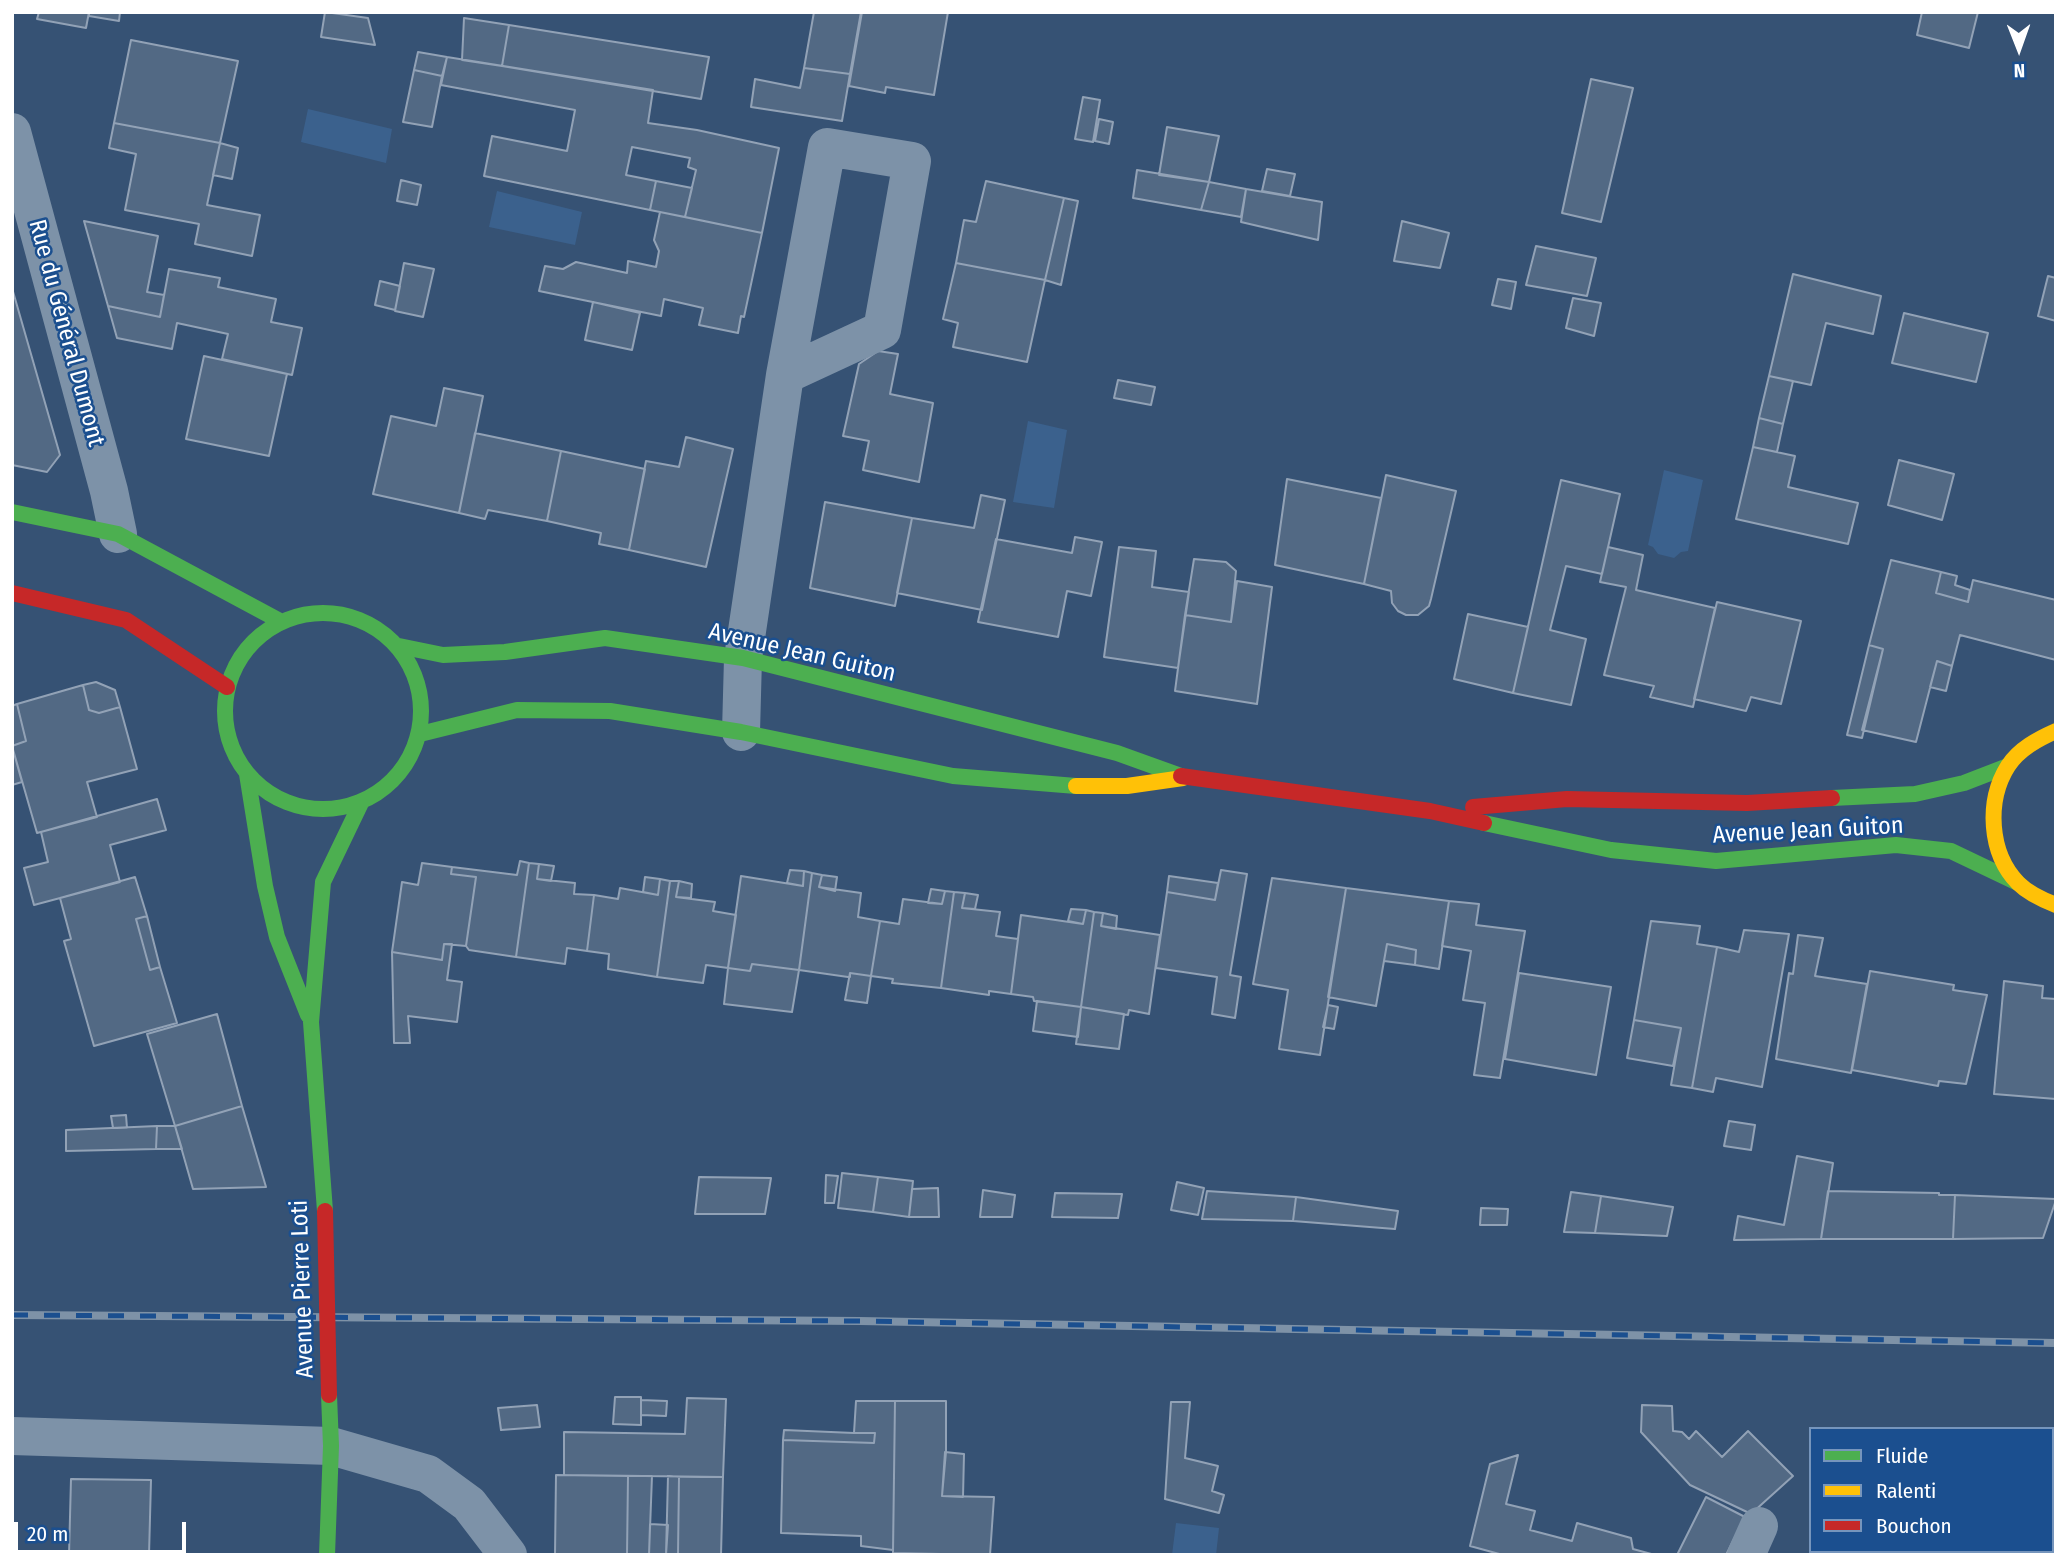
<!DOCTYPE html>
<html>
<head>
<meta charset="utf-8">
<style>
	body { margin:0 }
	#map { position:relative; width:2068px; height:1567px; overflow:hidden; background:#365274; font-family:"Fira Sans Condensed",sans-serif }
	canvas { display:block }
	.frame { position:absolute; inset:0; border:14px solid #fff; pointer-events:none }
	.legend { position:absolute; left:1809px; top:1427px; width:245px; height:126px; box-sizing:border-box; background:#1b4f8f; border:2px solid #7695bc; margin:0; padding:9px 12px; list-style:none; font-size:21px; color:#fff }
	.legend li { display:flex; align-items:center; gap:14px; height:35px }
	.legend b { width:35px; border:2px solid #7695bc }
	.north { position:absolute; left:1984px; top:14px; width:70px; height:70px; -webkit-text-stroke:5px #1b4f8f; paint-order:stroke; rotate:179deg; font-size:19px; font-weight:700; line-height:28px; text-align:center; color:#fff }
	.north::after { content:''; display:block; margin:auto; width:24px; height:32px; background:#fff; clip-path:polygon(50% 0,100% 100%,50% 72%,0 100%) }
	.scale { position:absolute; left:14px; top:1522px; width:172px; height:32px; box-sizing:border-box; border:4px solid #fff; border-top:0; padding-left:9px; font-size:21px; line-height:24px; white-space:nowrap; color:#fff; -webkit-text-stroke:5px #1b4f8f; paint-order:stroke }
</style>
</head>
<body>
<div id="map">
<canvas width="2068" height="1567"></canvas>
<div class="frame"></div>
<ul class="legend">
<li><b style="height:9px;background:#4caf50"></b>Fluide</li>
<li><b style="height:9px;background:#ffc107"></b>Ralenti</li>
<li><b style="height:9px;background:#c62828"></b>Bouchon</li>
</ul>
<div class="north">N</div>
<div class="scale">20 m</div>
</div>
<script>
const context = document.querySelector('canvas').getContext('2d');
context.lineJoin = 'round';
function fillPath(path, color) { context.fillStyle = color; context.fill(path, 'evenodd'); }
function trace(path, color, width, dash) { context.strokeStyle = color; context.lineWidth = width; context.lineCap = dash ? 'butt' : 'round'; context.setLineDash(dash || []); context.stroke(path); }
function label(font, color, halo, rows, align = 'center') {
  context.font = font + ' "Fira Sans Condensed",sans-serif'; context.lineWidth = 5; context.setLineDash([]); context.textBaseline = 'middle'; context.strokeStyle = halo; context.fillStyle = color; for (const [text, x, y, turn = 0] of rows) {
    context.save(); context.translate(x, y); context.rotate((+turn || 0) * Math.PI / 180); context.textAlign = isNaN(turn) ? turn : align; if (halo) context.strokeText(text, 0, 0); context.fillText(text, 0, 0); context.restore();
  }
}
fillPath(new Path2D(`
	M308,109L392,129L386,163L301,142Z
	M497,191L582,212L575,245L489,227Z
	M1028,421L1067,430L1054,508L1013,502Z
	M1664,470L1703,480L1688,551L1681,552L1674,558L1658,554L1653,547L1648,545Z
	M1176,1523L1219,1528L1216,1555H1172Z`), '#3b618d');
const building = new Path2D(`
	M39,12H89L86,28L37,19Z
	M89,12H120L119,21L89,16Z
	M325,12L368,18L375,45L321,37Z
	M814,12H861L850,74L804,68Z
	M862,12H948L934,95L886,87L885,93L849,86Z
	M1922,12H1978L1969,48L1917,35Z
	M464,18L509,25L502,66L462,60Z
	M509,25L709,57L701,99L502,66Z
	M131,40L238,61L220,143L114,123Z
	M418,52L447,57L442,76L414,70Z
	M447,57L653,90L648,123L697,130L779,148L762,233L685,217L696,170L688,167L690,158L632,147L626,175L656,181L650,210L484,176L492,136L567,151L575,110L441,85Z
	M804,68L850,74L842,121L751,107L755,79L800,88Z
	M414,70L442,76L432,127L403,122Z
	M1591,79L1633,88L1601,222L1562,213Z
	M1083,97L1100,100L1093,142L1075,139Z
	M1099,119L1113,122L1109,144L1095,141Z
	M114,123L220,143L207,205L260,215L252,256L195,244L199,224L125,210L136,154L109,148Z
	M1167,127L1219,136L1209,182L1159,175Z
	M220,143L238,148L232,179L213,175Z
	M1267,169L1295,174L1290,196L1262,191Z
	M1137,170L1209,182L1201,210L1133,198Z
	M401,180L421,185L417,205L397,201Z
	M656,181L692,188L685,217L650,210Z
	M986,181L1064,198L1045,280L956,263L964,220L976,222Z
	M1209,182L1246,189L1241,217L1201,210Z
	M1246,189L1322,202L1318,240L1241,222Z
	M1064,198L1078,201L1061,285L1045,280Z
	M660,212L762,233L744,317L741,316L738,333L699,325L703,308L664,299L661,316L539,291L545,266L563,269L576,262L627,273L628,261L656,267L659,251L654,240Z
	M84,221L158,236L147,292L164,295L160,317L108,306Z
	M1402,221L1449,233L1440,268L1394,261Z
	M1536,246L1596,258L1587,296L1526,285Z
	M404,263L434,269L423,317L395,311Z
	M956,263L1045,280L1027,362L953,347L958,323L943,319Z
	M169,269L220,278L218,287L276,299L271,322L302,328L292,375L222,359L228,334L177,323L172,349L117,338L108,306L160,317Z
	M1793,274L1881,296L1873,334L1826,323L1811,385L1769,376Z
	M2048,276L2056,278V321L2038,316Z
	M1498,279L1516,282L1511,309L1492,305Z
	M380,281L400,286L395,310L375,305Z
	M12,288L60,455L47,472L12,465Z
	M1573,298L1601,303L1594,336L1566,328Z
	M593,302L640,313L632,350L585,340Z
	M1904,313L1988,333L1976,382L1892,363Z
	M878,351L898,354L890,394L933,403L919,482L863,470L869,441L843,436L859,364Z
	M204,356L287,374L269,456L186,439Z
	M1769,376L1793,381L1783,424L1759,418Z
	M1118,380L1155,387L1151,405L1114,398Z
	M444,388L483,396L459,513L373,494L391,416L436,426Z
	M1759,418L1783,424L1777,452L1753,447Z
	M475,433L561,451L547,521L488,510L485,519L459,513Z
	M686,437L733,449L706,567L629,550L646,461L679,467Z
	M1753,447L1795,456L1788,487L1858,503L1848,544L1736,519Z
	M561,451L645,469L629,550L599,544L601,533L547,521Z
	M1899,460L1954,474L1942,520L1888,505Z
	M1386,475L1456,491L1431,599L1429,606L1418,615H1406L1398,611L1392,603L1391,591L1364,584Z
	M1287,479L1381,498L1364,584L1275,565Z
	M1561,480L1620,494L1602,574L1566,566L1550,630L1586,639L1571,705L1513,693Z
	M981,495L1005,500L982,610L897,593L912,518L974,528Z
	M825,502L912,518L895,606L810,588Z
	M1075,537L1102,542L1091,596L1067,591L1058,637L978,622L996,539L1072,553Z
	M1119,547L1156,551L1152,587L1189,592L1178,668L1104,657Z
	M1608,547L1643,555L1636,590L1715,608L1693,707L1650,697L1654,686L1604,675L1626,587L1600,582Z
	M1194,559L1226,562L1236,571L1231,622L1185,615Z
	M1891,560L1941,572L1936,593L1968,602L1973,580L2056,600V660L1960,635L1952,666L1937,661L1916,742L1862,730L1883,649L1869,645Z
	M1941,572L1957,576L1955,585L1970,590L1968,602L1936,593Z
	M1237,581L1272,587L1257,704L1175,691L1185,615L1231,622Z
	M1717,602L1801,621L1781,704L1751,697L1746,711L1694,699Z
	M1468,614L1528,627L1513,693L1454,679Z
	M1869,645L1883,649L1862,738L1847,735Z
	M1937,661L1952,666L1946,691L1930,687Z
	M96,682L115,690L120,707L99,713L89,710L83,685Z
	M83,685L89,710L99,713L120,707L137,769L87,782L97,817L37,833L12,746L26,741L17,704Z
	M17,704L26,741L12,746V706Z
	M12,746L22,782L12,785Z
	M157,799L166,830L110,845L120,882L34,905L24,868L48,862L41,832Z
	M520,861L529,863L516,957L469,950L466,946L476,877L451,874L452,867L517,875Z
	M422,863L452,867L451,874L476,877L466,946L444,944L442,960L392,952L402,882L418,885Z
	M529,863L539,864L537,879L575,883L574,894L594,895L587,951L567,948L565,964L516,957Z
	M539,864L554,866L551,881L537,879Z
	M790,870L804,871L803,886L787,883Z
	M1221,870L1247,874L1230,975L1241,977L1235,1018L1212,1014L1217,977L1156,968L1167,892L1215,900Z
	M804,871L812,873L799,970L752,964L750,971L728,968L741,876L803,886Z
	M812,873L822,875L819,887L861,893L858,917L880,921L871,976L850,973V977H848L799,970Z
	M822,875L837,877L835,891L819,887Z
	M1169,876L1218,883L1215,900L1167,892Z
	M135,877L147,916L136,919L150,970L160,967L177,1023L94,1046L64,941L71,939L60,898Z
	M645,877L660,879L658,895L643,892Z
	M1272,878L1346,888L1320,1055L1279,1049L1288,990L1253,984Z
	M660,879L670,881L657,977L608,969L609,954L587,951L594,895L618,899L620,888L658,895Z
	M670,881H679L676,897L715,902L713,911L736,915L728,968L706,965L703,983L657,977Z
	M679,881L692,884L691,898L676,897Z
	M1346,888L1449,901L1439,969L1415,965L1416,950L1387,944L1376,1006L1328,997Z
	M931,889L945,891L942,904L928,903Z
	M945,891L954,892L941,988L892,983L893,979L871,976L880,921L899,924L903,899L942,904Z
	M954,892L965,893L962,908L1000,912L996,936L1018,939L1011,994L989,991V995L941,988Z
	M965,893L978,895L975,909L962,908Z
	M1449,901L1479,904L1476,925L1525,931L1500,1078L1474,1075L1485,1003L1463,1000L1471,951L1442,946Z
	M1071,909L1086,910L1083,924L1068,921Z
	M1086,910L1094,912L1081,1007L1034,1001L1033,997L1011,994L1021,915L1083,924Z
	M1094,912L1103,913L1101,926L1160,935L1149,1014L1129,1010L1128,1015L1081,1007Z
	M1103,913L1117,916L1116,929L1101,926Z
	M147,916L160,967L150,970L136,919Z
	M1651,921L1700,926L1697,944L1717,947L1692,1088L1671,1085L1681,1028L1634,1020Z
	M1744,930L1789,934L1762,1087L1716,1078L1713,1092L1692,1088L1717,947L1739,952Z
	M1798,935L1823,938L1815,976L1867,984L1851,1073L1776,1059L1789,973L1793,974Z
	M444,944H452L447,980L462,982L457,1022L408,1016L410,1043H394L392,952L442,960Z
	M1387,944L1416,950L1415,965L1384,961Z
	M752,964L799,970L792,1012L724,1004L728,968L750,971Z
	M1870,971L1954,985L1953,990L1987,995L1966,1084L1939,1081L1938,1086L1852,1070Z
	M850,973L871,976L867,1003L845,1000Z
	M1519,973L1611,987L1596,1075L1505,1059Z
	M2004,981L2043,986L2042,998L2056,999V1099L1994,1094Z
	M1037,1001L1081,1007L1078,1037L1033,1031Z
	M1328,1005L1338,1007L1334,1029L1323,1027Z
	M1081,1007L1124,1014L1119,1049L1076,1044Z
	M217,1014L242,1106L175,1126L147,1034Z
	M1634,1020L1681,1028L1673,1066L1627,1058Z
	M242,1106L266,1187L193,1189L175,1126Z
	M126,1115L127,1128H113L111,1116Z
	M1729,1121L1755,1125L1751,1150L1724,1146Z
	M157,1126H175L182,1149H156Z
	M157,1126L156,1149L66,1151V1130Z
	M1797,1156L1833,1163L1821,1239L1734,1240L1738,1216L1784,1225Z
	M842,1173L878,1177L873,1212L838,1208Z
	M826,1175L838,1176L834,1203H825Z
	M699,1177L771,1178L765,1214H695Z
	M878,1177L913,1181L909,1217L873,1212Z
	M1177,1182L1204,1188L1198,1215L1171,1210Z
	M938,1188L939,1217H909L912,1189Z
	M983,1190L1015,1195L1012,1217H980Z
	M1207,1191L1296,1197L1293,1221L1202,1219Z
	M1828,1191L1939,1193V1195H1955L1953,1239H1821Z
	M1571,1192L1601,1196L1595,1233L1564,1232Z
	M1055,1193L1122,1194L1118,1218L1052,1217Z
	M1955,1195L2056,1199V1200L2043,1238L1953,1239Z
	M1601,1196L1673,1207L1667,1236L1595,1233Z
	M1296,1197L1398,1211L1395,1229L1293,1221Z
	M1481,1208L1508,1209L1507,1225H1480Z
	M615,1397H641V1425L613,1424Z
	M687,1398L726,1399L723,1477L564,1475V1432L685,1434Z
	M641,1400L667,1401L666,1416L641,1415Z
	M856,1401H895L893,1550L861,1546V1536L781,1533L783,1440L874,1443L875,1433H854Z
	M895,1401H946V1452L942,1496L994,1497L990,1555L893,1553Z
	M1171,1402H1190L1185,1458L1218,1466L1212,1491L1224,1495L1219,1513L1165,1499Z
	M537,1405L540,1427L501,1430L498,1408Z
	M1642,1405L1672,1406L1673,1431L1682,1432L1689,1439L1696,1431L1722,1457L1748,1431L1793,1476L1752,1513L1747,1512L1690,1485L1641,1432Z
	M784,1430L854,1433H875L874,1443L783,1440Z
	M945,1452L964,1454L963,1497L942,1496Z
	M1518,1455L1506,1504L1535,1511L1530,1530L1572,1541L1577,1523L1631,1538L1633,1549L1655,1555H1503L1470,1546L1490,1464Z
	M556,1475L628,1476L627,1555H555Z
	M628,1476H652L649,1555H627Z
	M668,1476L679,1477L678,1555H666Z
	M679,1477H723L721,1555H678Z
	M71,1479L151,1480L149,1555H69Z
	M1706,1497L1745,1517L1726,1555H1677Z
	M650,1524L668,1525L666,1555H649Z`);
fillPath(building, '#526984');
trace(building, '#92a2b6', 2);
trace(new Path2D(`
	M12,132L109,491L118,534
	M741,732L743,658L785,375L827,147L912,161L882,330L785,375
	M12,1436L331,1446L428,1474L469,1504L508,1555
	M1746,1555L1759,1526`), '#7d92a8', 38);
trace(new Path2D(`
	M12,512L118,534L280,621
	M225 711a98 98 0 1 1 196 0a98 98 0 1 1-196 0Z
	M399,646L443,655L505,652L605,638L743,658L1117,753L1181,776
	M420,734L517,710L610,711L741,732L953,776L1076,786
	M247,774L265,886L277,937L308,1015
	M1832,798L1915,794L1964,783L2008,766
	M1484,823L1611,850L1716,861L1896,845L1951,851L2018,883
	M325,1211L311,1022L323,882L361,803
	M327,1555L331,1446L329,1395`), '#4caf50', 16);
trace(new Path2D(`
	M2056,731C2038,739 2019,749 2008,766C1986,801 1989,853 2018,883C2028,893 2043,900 2056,905
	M1076,786H1127L1183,778`), '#ffc107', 16);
trace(new Path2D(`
	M12,593L126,620L227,687
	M1181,776L1430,811L1484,823
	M1473,807L1567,799L1747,803L1832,798`), '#c62828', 16);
const rail = new Path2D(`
	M12,1315L860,1321L2056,1343`);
trace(rail, '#7e92a7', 8);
trace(rail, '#1b4f8f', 5, [16]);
trace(new Path2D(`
	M325,1211L329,1395`), '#c62828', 16);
label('24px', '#fff', '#1b4f8f', [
	["Rue du Général Dumont",66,333,75],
	["Avenue Jean Guiton",802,653,13],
	["Avenue Jean Guiton",1808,831,-3],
	["Avenue Pierre Loti",303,1289,-92]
]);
</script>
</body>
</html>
